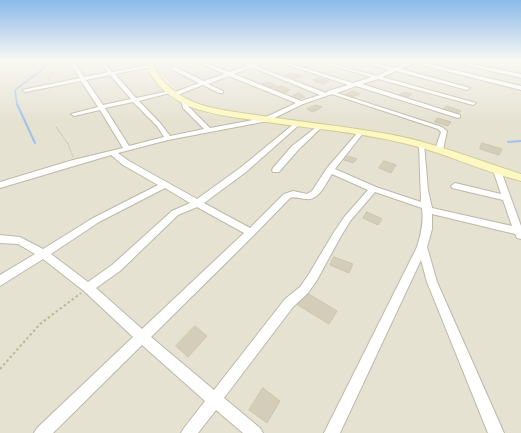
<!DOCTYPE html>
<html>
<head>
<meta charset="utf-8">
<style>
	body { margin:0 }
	canvas { display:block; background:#f1efe4 }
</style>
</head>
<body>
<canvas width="521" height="433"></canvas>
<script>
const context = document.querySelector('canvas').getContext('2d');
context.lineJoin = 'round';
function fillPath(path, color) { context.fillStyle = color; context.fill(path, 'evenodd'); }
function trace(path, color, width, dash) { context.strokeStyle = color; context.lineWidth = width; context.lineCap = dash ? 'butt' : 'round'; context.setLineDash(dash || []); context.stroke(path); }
fillPath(new Path2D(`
	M0,61H146V70L174,100L209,114L397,141L521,182V433H0Z
	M153,61H521V174L453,152L204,105L185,98L159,73L152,63Z`), '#e5e2d2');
trace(new Path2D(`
	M17,105L15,90L39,72L50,61`), '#a0c2ee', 1.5);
trace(new Path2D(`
	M17,104L35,143
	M508,142L521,141`), '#a0c2ee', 2);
const building = new Path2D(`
	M291,73L301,76L295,79L286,75Z
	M318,78L329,81L323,84L313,80Z
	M269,82L277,86L270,88L262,84Z
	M281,86L290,90L284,93L275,89Z
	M354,91L360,94L350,98L344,95Z
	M405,92L412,94L406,98L399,95Z
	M299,93L305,97L297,99L291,97Z
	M316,105L322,107L313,112L307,109Z
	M447,106L461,111L457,114L443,109Z
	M438,118L451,122L448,126L435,122Z
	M482,143L502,149L499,155L480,149Z
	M348,156L357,159L353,163L344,160Z
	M384,161L396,165L391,173L379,168Z
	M367,212L382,219L378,225L363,218Z
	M334,257L353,264L349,273L330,265Z
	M307,293L337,311L329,324L298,305Z
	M195,326L207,336L188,357L176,346Z
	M263,388L280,401L267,423L249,410Z`);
fillPath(building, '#d3cdb9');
trace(building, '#cdc6ad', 1);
const street = new Path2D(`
	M69,61H73L84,77L108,72L99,61H103L112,72L151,65V67L115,74L136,98L174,90V92L139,101L161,124L170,136L204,129L183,108L181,100H185L188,106L210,128L264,118L296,103L229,76L208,84L223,91V93H219L203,85L177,95H173V93L199,83L171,69V67H175L204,81L225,74L195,61H200L229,72L247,66L237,61H242L251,64L261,61H266L256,66L326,93L328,91L348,85L276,61H282L353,83L372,77L315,61H321L377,76L389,70L362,62V61H368L394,68L411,61H417L521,86V90L414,63L401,69L470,88L467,90L396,71L382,77L476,103L473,105L378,79L362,84L460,115V117L458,118L356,86L337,93L442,127L447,131L443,150L439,152L435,150L441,132L438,129L332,94L303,104L268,121L168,140L118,153L129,161L197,199L240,168L295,123H299V125L246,172L204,203L250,228L284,194L293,191L307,194L312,191L327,168L359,131L361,130L364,132L335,169L376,187L421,202L419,145L422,143L424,144L428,190L432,208L512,226L503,200L452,188L451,186L455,183L501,194L493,170L494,168H500L521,226V239L517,238L515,234L432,214V229L427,247L437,282L504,433H488L427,282L421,260L340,433H324L417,247C421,234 424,222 422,208L375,192L351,220L341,236L317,280L308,293L293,307L224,398L260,428L263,433H243L216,410L198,433H181L184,428L205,401L142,345L53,433H34L37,428L133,337L84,291L43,259L0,286V275L35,254L18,244L0,243V235L20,237L43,249L93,218L158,185L123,165L111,155L0,188V182L73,160L123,148L100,110L74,116L71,114L98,107L81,81L25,92L22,90L80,78ZM251,67L320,95L301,101L234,74ZM110,75L131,99L103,105L86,80ZM133,102L157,126L164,137L129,146L105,108ZM332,174L368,190L345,216L334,232L309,274L300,287L285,299L214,390L151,337L254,235L290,198C295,196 300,199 306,199C319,201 326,183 332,174ZM165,188L190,203L172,211L112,265L88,282L51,254L99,222ZM197,207L244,233L142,329L96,288L120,271L178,215Z
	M450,61H457L521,74V78Z
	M319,125L322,127L321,128L298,150L279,172H273L272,170L273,168L292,146Z`);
const secondary = new Path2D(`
	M146,61H152C157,80 178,96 196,103C215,110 236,112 256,115C300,122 344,126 388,134C433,142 477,160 521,174V181C481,171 443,152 403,143C354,131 303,128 253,120C232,117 210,114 191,107C172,100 149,81 146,61Z`);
trace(street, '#bdb8a7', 2);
trace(secondary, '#d1ca94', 2);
trace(new Path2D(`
	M48,80L58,62L61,61
	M56,127L68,144L73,157`), '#beb698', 1, [1, 1]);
trace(new Path2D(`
	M0,369L40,324L81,293`), '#beb698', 2, [2.5, 2.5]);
fillPath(street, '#fff');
fillPath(secondary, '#fdf8c2');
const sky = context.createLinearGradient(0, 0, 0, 121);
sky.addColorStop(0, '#8bbaea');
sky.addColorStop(0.5, '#f9f8f3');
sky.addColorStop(1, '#f9f8f300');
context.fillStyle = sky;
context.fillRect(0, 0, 521, 121);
</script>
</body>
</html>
